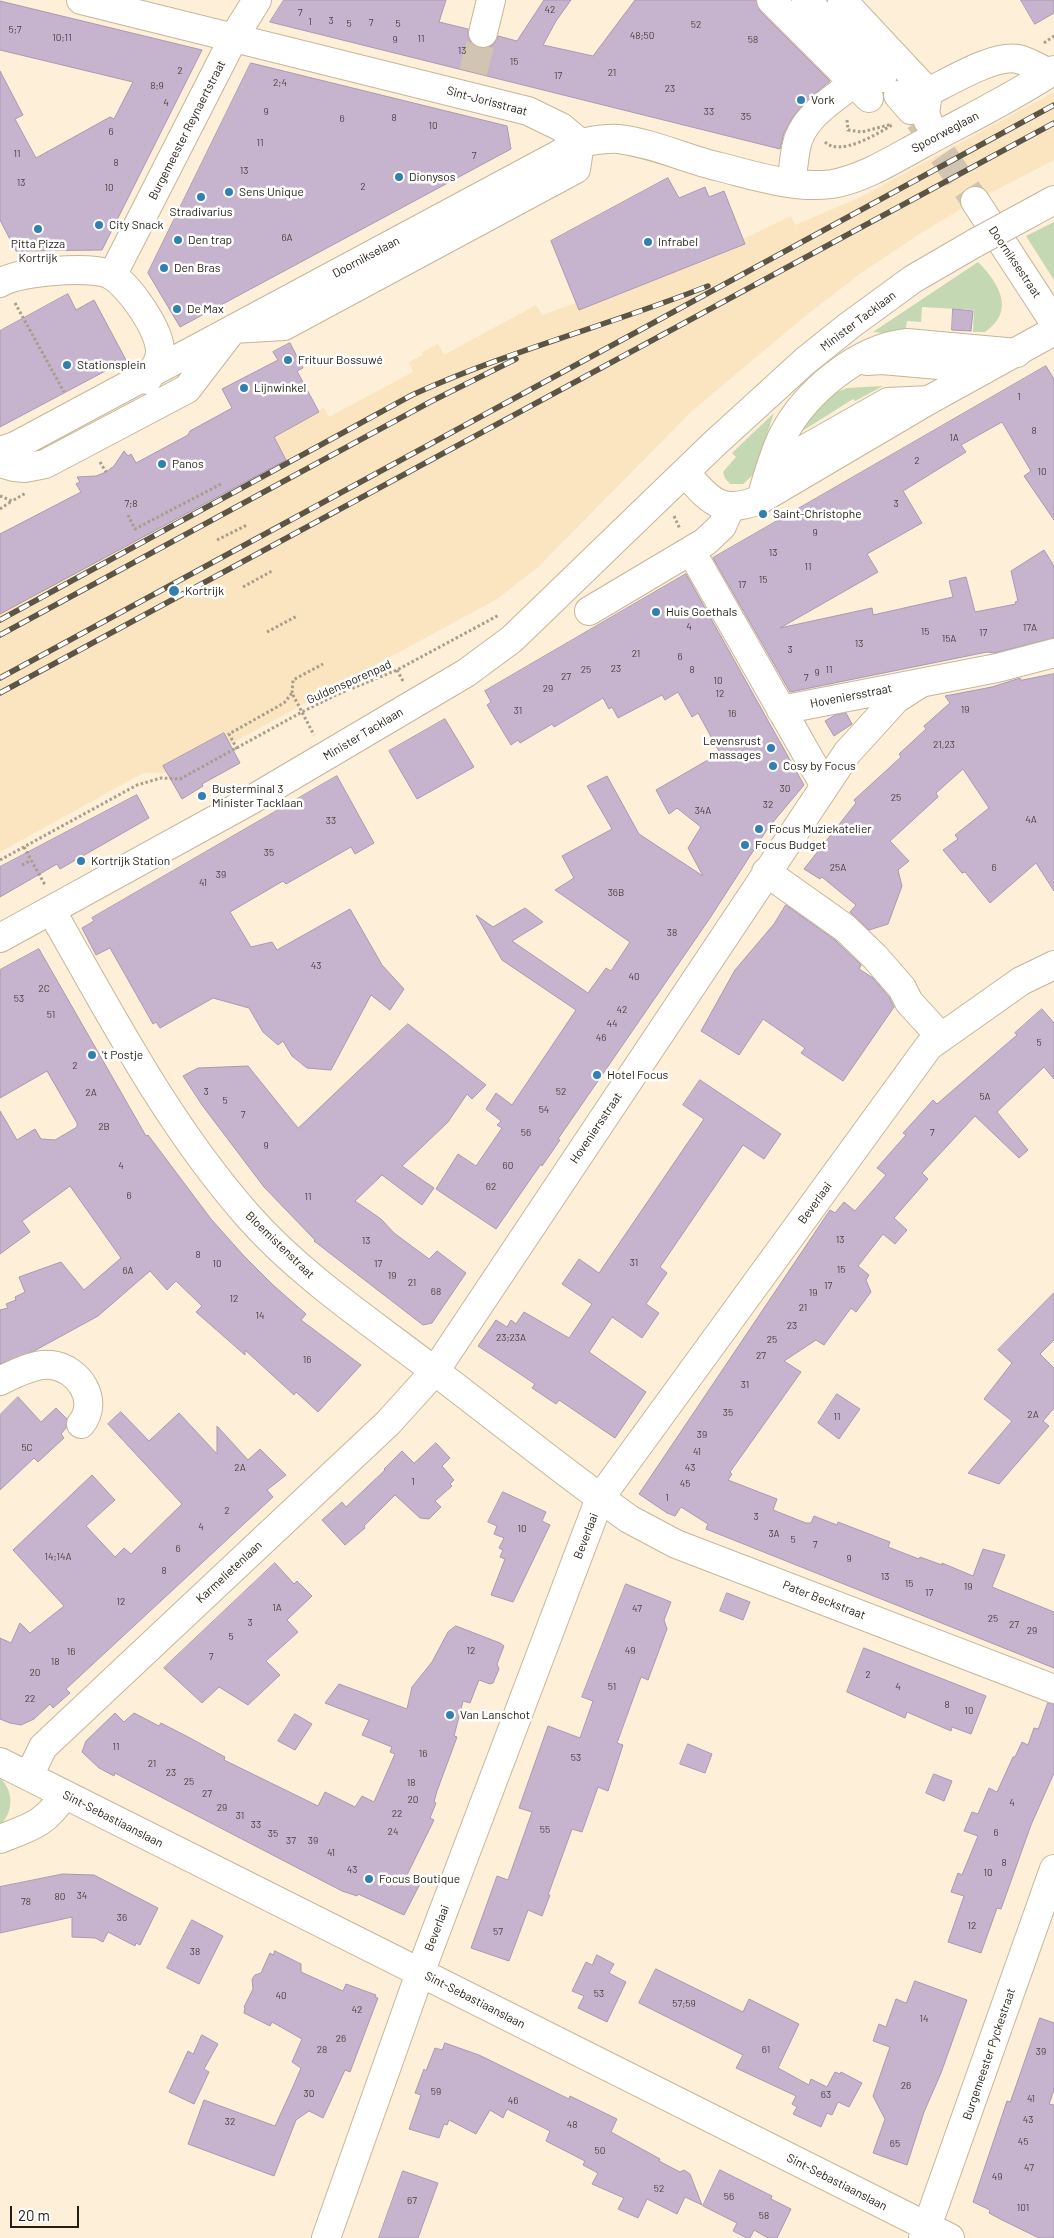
<!DOCTYPE html>
<html>
<head>
<meta charset="utf-8">
<style>
	body { margin:0 }
	#map { position:relative; width:1054px; height:2238px; overflow:hidden; background:#fdefd8; font-family:Barlow,sans-serif }
	canvas { display:block }
	.scale { position:absolute; left:10px; top:2206px; width:69px; height:22px; box-sizing:border-box; border:2px solid #231e13; border-top:0; padding-left:6px; font-size:15px; line-height:18px; white-space:nowrap; color:#231e13; -webkit-text-stroke:4px #fff; paint-order:stroke }
</style>
</head>
<body>
<div id="map">
<canvas width="1054" height="2238"></canvas>
<div class="scale">20 m</div>
</div>
<script>
const context = document.querySelector('canvas').getContext('2d');
context.lineJoin = 'round';
function fillPath(path, color) { context.fillStyle = color; context.fill(path, 'evenodd'); }
function trace(path, color, width, dash) { context.strokeStyle = color; context.lineWidth = width; context.lineCap = dash ? 'butt' : 'round'; context.setLineDash(dash || []); context.stroke(path); }
function label(font, color, halo, rows, align = 'center') {
  context.font = font + ' Barlow,sans-serif'; context.lineWidth = 5; context.setLineDash([]); context.textBaseline = 'middle'; context.strokeStyle = halo; context.fillStyle = color; for (const [text, x, y, turn = 0] of rows) {
    context.save(); context.translate(x, y); context.rotate((+turn || 0) * Math.PI / 180); context.textAlign = isNaN(turn) ? turn : align; if (halo) context.strokeText(text, 0, 0); context.fillText(text, 0, 0); context.restore();
  }
}
fillPath(new Path2D(`
	M1054,92V160L975,201L921,233L861,273L804,317L692,411L537,568L497,599L188,767L167,773H143L0,852V582L274,437L319,412L323,407L329,417L413,372L409,362L423,355L422,352L438,344L444,355L536,305L542,315L576,303L579,310L745,244L743,239L791,216L795,225L861,197Z`), '#fae5c0');
fillPath(new Path2D(`
	M1054,222V280L1026,236Z
	M978,262C999,283 1016,311 985,332H973L974,310L922,307L921,322L907,321L905,335L873,332Z
	M883,386L855,401L853,399L788,440L825,397L847,388Z
	M774,413L753,475L743,484H730L725,478L723,472L736,457L732,453Z
	M0,1778C14,1791 14,1812 0,1825Z`), '#c4d8b3');
const building = new Path2D(`
	M284,0H446L439,22L468,29V37L472,44L480,48H487L494,44L498,36L517,41L544,0H571L556,21L543,45L593,56L635,0H756L760,11L830,81L807,100L792,118L784,133L780,149L270,22Z
	M1021,0H1054V13L1035,24Z
	M0,1L202,50L102,250L16,251L0,220V71L23,115L15,119L36,158L110,117L114,119L133,82L0,50Z
	M251,63L507,126L511,149L180,327L148,273Z
	M668,178L679,198L705,187L709,197L724,191L745,244L579,310L551,241Z
	M68,294L76,310L94,300L126,360L0,427V331Z
	M953,309L973,311L971,331L952,330Z
	M290,343L303,368L297,371L319,412L274,437L286,460L0,614V534L81,492L76,484L80,482L77,477L96,476L106,472L114,466L124,451L128,456L131,454L136,463L188,435L190,431L232,408L222,389L278,360L273,352Z
	M1046,366L1054,379V520L1024,476L1031,471L1002,422L961,445L966,452L903,491L922,523L867,554L878,572L780,628L872,608L873,615L953,597L949,581L966,577L975,612L1016,604L1015,602L1018,601L1011,571L1044,550L1054,566V638L994,653L987,652L790,692L713,558Z
	M686,574L804,785L768,828L710,918L558,1139L560,1140L542,1166L541,1164L496,1229L436,1189L458,1154L476,1166L502,1128L497,1125L501,1121L486,1109L496,1093L512,1105L576,1010L502,960L476,915L493,927L525,908L543,922L512,941L588,993L606,968L611,971L630,942L555,890L574,878L562,856L612,829L587,786L607,776L639,834L703,876L688,848L701,827L677,808L669,814L656,790L720,753L698,713L692,717L678,692L665,700L662,695L618,718L612,707L609,709L603,698L554,727L552,724L520,743L518,740L511,745L487,705L491,702L485,691Z
	M1054,674V891L1036,863L990,903L965,872L962,873L943,850L958,839L955,835L989,808L963,769L936,793L938,797L890,841L909,861L898,870L902,886L888,924L869,930L850,912L856,905L822,877L820,879L804,869L856,803L854,800L901,757L899,754L926,729L924,726L950,703L945,696L992,687L1020,678L1021,680Z
	M846,713L852,724L834,736L825,721L835,715Z
	M445,719L474,767L417,799L389,751Z
	M224,733L240,763L202,784L203,786L182,799L163,766Z
	M337,776L374,843L355,854L351,847L286,884L283,881L230,912L251,947L272,942L277,950L350,909L382,965L404,989L390,1010L371,995L331,1070L307,1068L292,1056L283,1041L278,1045L263,1032L249,1008L213,998L160,1028L156,1022L153,1024L110,948L96,955L82,928L94,921L92,918Z
	M137,795L149,818L60,869L57,864L0,897V867Z
	M786,905L835,940L861,965L859,969L873,978L889,997L894,1007L843,1081L801,1053L805,1048L763,1019L739,1055L701,1031L735,970L774,924Z
	M39,949L146,1136L148,1135L211,1219L243,1255L273,1285L306,1314L301,1320L361,1365L318,1412L296,1392L294,1395L245,1350V1355L196,1312L202,1306L176,1281L167,1290L150,1271L98,1316L34,1351L0,1364V1310L8,1308L6,1304L16,1300L15,1297L25,1292L19,1277L61,1262L84,1290L121,1258L70,1186L22,1221L30,1232L0,1254V1111L17,1140L35,1129L41,1139L55,1140L77,1127V1123L47,1071L0,1098V970Z
	M1042,1009L1054,1023V1079L1044,1067L997,1112L1028,1150L1019,1158L975,1116L922,1173L928,1179L894,1218L907,1230L895,1244L883,1234L858,1266L869,1275L866,1280L871,1292L856,1312L851,1308L824,1345L816,1340L784,1361L801,1372L730,1472L732,1474L728,1480L777,1499L773,1510L806,1523H811L814,1516L837,1525L838,1522L890,1542L888,1547L919,1559L920,1557L942,1565V1563L973,1576L983,1549L1005,1555L992,1587L1054,1612V1668L706,1529L708,1524L681,1507L675,1516L667,1513L639,1494L830,1210L835,1213L844,1202L855,1211L886,1175L877,1168L906,1135L903,1133L933,1100L937,1104L1017,1035L1015,1033Z
	M408,1024L486,1085L472,1099L467,1094L448,1122L402,1166L434,1188L422,1205L382,1175L355,1201L381,1219L394,1233L429,1259L437,1251L466,1273L432,1323L423,1325L314,1241L315,1240L264,1187L202,1105L183,1076L198,1068L248,1066L298,1128Z
	M700,1080L781,1134L764,1159L743,1145L660,1267L667,1273L646,1304L659,1313L642,1338L612,1317L589,1352L646,1392L615,1438L559,1400L556,1404L532,1388L535,1384L478,1346L496,1320L507,1327L511,1320L516,1324L524,1312L569,1338L592,1304L562,1284L579,1259L599,1273L704,1119L683,1105Z
	M1054,1293V1340L1040,1354L1054,1368V1408L1043,1421L1049,1426L999,1484L968,1473L1012,1421L984,1399L1012,1363L998,1350Z
	M837,1394L860,1409L839,1439L818,1423Z
	M18,1397L41,1422L56,1408L67,1419L66,1428L61,1434L64,1438L38,1462L34,1458L0,1490V1415Z
	M121,1412L149,1441L179,1413L217,1454V1426L248,1460L260,1449L286,1475L267,1490L273,1497L66,1689L70,1693L53,1708L50,1704L34,1719L21,1725L10,1723L0,1719V1638L11,1643L20,1623L30,1633L64,1606L13,1550L92,1475L115,1500L86,1526L115,1557L124,1548L131,1554L182,1504L108,1424Z
	M436,1443L450,1458L442,1466L454,1480L450,1484L452,1486L435,1501L441,1507L429,1519L420,1518L395,1495L364,1526L365,1528L345,1545L322,1520L342,1502L346,1507L385,1470L384,1469L402,1451L414,1463Z
	M503,1492L546,1512L542,1521L550,1525L513,1602L491,1595L505,1559L500,1557L503,1550L499,1548L504,1538L494,1534L497,1526L488,1522Z
	M275,1563L294,1584L297,1581L312,1596L287,1620L298,1632L266,1661L280,1675L248,1705L219,1687L202,1703L164,1668Z
	M626,1584L671,1602L664,1620L667,1629L648,1680L641,1677L617,1743L623,1745L608,1791L598,1787L582,1832L572,1829L548,1895H550L542,1916L528,1910L509,1961L471,1948L497,1876L508,1880L532,1812L519,1808L548,1726L580,1738L593,1701L582,1697Z
	M727,1593L750,1602L743,1620L720,1611Z
	M456,1626L500,1643L504,1646L497,1664L499,1669L493,1683L490,1684L479,1680L470,1703L463,1701L454,1736L457,1737L437,1791L434,1802L436,1803L430,1818L434,1820L407,1875L421,1882L404,1915L358,1894L357,1896L342,1891L132,1782L115,1773L114,1776L99,1768L82,1752L86,1741L115,1713L124,1722L134,1713L159,1726L161,1723L190,1738L225,1757L224,1760L318,1806L325,1792L355,1807L362,1796L374,1802L395,1754L390,1752L392,1747L362,1735L369,1720L325,1703L339,1684L407,1709L412,1687L432,1662L448,1632Z
	M864,1648L986,1696L971,1734L952,1727L951,1731L907,1712L905,1718L847,1692Z
	M1048,1703L1054,1704V1773L1031,1825L1001,1909L997,1908L981,1953L948,1942L964,1896L951,1892L958,1873L962,1875L978,1836L964,1831L972,1812L978,1814L989,1788L997,1792L1013,1757H1015L1022,1742L1028,1745L1034,1728L1038,1729Z
	M295,1714L312,1724L295,1750L278,1741Z
	M688,1744L712,1754L705,1773L680,1764Z
	M934,1774L952,1781L944,1801L926,1793Z
	M63,1874L94,1875L158,1908L140,1945L136,1943L135,1946L108,1932L103,1942L95,1938L72,1937V1917L0,1933V1887Z
	M192,1920L223,1936L199,1984L167,1968Z
	M275,1951L301,1964V1972L343,1991L346,1984L376,1995L375,1997L378,1998L350,2072L345,2070L323,2118L309,2111L296,2120L274,2176L188,2144L204,2100L275,2126L292,2089L301,2068L292,2062L302,2039L272,2022L270,2026L244,2013L245,2008L244,2007L253,1989L252,1979L255,1975L261,1973L270,1953L273,1955Z
	M597,1955L614,1964L609,1973L626,1982L607,2022L578,2008L584,1996L572,1991L586,1962L592,1965Z
	M656,1969L743,2012L749,1999L799,2024L778,2068L809,2085L811,2079L827,2087L835,2072L840,2074L841,2072L862,2083L849,2107L838,2102L832,2115L827,2113L821,2127L793,2114L797,2107L792,2104L796,2096L736,2068L743,2055L639,2003Z
	M915,1981L967,2000L941,2073L924,2112L907,2165L873,2153L885,2119L873,2096L890,2047L873,2041L879,2024L886,2027L896,1999L906,2003Z
	M1040,2018L1054,2023V2090L1049,2104L1054,2105V2238H1039L1002,2220L989,2213L990,2210L973,2202L1007,2101L1010,2102Z
	M202,2035L218,2044L204,2069L209,2072L194,2104L169,2092L188,2051L193,2054Z
	M445,2043L479,2055L569,2099L570,2096L617,2119L611,2132L660,2159L659,2161L680,2172L684,2170L690,2174L702,2205L685,2197L677,2214L647,2199L638,2218L618,2209L624,2198L592,2184L598,2173L583,2165L585,2161L546,2141L550,2131L507,2109L503,2118L490,2110L476,2134L449,2120L447,2125L444,2124L439,2138L409,2129L421,2095L415,2093L424,2069L426,2071L435,2048L442,2050Z
	M720,2170L772,2196L771,2199L791,2209L777,2238H768L754,2230L750,2238H747L733,2231L737,2223L703,2206Z
	M403,2171L438,2183L418,2238H379Z`);
fillPath(building, '#c6b3cd');
trace(building, '#ab98b2', 1);
trace(new Path2D(`
	M473,72L483,33
	M919,120L975,201`), '#d1c5b1', 28, [28, 14]);
const minor = new Path2D(`
	M81,0L528,111L561,127L580,143
	M771,0L869,98
	M806,0L882,78
	M842,0L928,92L925,114L928,121
	M483,33L491,0
	M928,92C949,82 994,54 1018,59C1028,61 1040,69 1050,73
	M898,95L911,110
	M791,183C793,171 794,159 796,148C801,118 832,100 854,83
	M975,201L1054,322
	M112,276L234,37L257,0
	M0,283C19,271 89,266 109,274C128,283 161,331 160,352C160,363 152,371 147,380
	M867,361L882,360L985,369
	M0,451L15,446L580,143C592,141 605,138 618,139C653,143 686,159 720,167C756,176 795,189 832,184C863,179 894,159 922,144C966,120 1012,98 1054,70
	M0,463L14,467L25,468L45,464L187,389L233,329L284,326L576,169L580,143
	M773,484L796,454L888,402L929,400
	M761,499C767,478 773,456 782,437C804,393 858,348 907,343L1017,353
	M691,551L825,786
	M589,611L705,542L722,526L730,508
	M781,710L997,668L1054,653
	M766,872L845,928L875,957L902,988L909,1002L941,1037
	M51,910C111,1015 167,1124 248,1216C300,1275 369,1321 432,1369C498,1419 562,1471 629,1519L676,1544L1054,1689
	M0,1381C14,1374 35,1363 51,1365C79,1368 100,1401 81,1424
	M0,1762L950,2238
	M29,1776L43,1747L388,1423L435,1371L847,753L896,699L921,683
	M0,1839C31,1827 45,1824 64,1795
	M326,2238L420,1973L600,1498L929,1046L1021,981L1054,965
	M923,2238L1054,1869`);
const major = new Path2D(`
	M1010,224L1054,200
	M685,473C711,501 721,516 761,499L929,400L1054,331
	M0,938L251,800L466,673L512,639L714,444L805,361L850,325L913,279L975,243`);
trace(minor, '#c6b699', 30);
trace(major, '#c6b699', 30);
trace(new Path2D(`
	M1044,43L1054,36
	M847,120L848,130L862,132L892,124
	M825,142C840,157 877,134 892,125
	M15,303L64,392
	M100,462L106,472
	M0,496L12,501L26,493
	M0,509L12,501
	M128,515L135,529L223,483
	M674,516L680,529
	M217,540L247,525
	M243,587L272,571
	M267,632L297,616
	M397,670L404,683
	M292,693L293,680L323,664
	M237,749L229,734L284,703L292,693L314,735
	M24,847L45,885
	M0,860L137,785L161,778L180,779L302,712L336,695L397,670L499,615
	M22,865L31,860`), '#a79d8b', 3, [2.5, 2.5]);
trace(minor, '#fff', 28);
trace(major, '#fff', 28);
const rail = new Path2D(`
	M0,620L412,395C508,351 610,325 708,286
	M0,635L430,402L516,359
	M0,678L1054,105
	M0,693L1054,123`);
trace(rail, '#5c5546', 5.5);
trace(rail, '#fff', 4, [11]);
const majorBridge = new Path2D(`
	M975,243L1010,224`);
trace(majorBridge, '#c6b699', 30, []);
trace(majorBridge, '#fff', 28);
for (const [x, y, r, color] of [
	[801,100,5,"#3280b2"],
	[399,177,5,"#3280b2"],
	[229,192,5,"#3280b2"],
	[201,197,5,"#3280b2"],
	[99,225,5,"#3280b2"],
	[38,229,5,"#3280b2"],
	[178,240,5,"#3280b2"],
	[648,242,5,"#3280b2"],
	[164,268,5,"#3280b2"],
	[177,309,5,"#3280b2"],
	[288,360,5,"#3280b2"],
	[67,365,5,"#3280b2"],
	[244,388,5,"#3280b2"],
	[162,464,5,"#3280b2"],
	[763,514,5,"#3280b2"],
	[174,591,6,"#3280b2"],
	[656,612,5,"#3280b2"],
	[771,748,5,"#3280b2"],
	[773,766,5,"#3280b2"],
	[202,796,5,"#3280b2"],
	[759,829,5,"#3280b2"],
	[745,845,5,"#3280b2"],
	[81,861,5,"#3280b2"],
	[92,1055,5,"#3280b2"],
	[597,1075,5,"#3280b2"],
	[450,1715,5,"#3280b2"],
	[369,1879,5,"#3280b2"]
]) { const dot = new Path2D(); dot.arc(x, y, r, 0, 2 * Math.PI); context.fillStyle = color; context.fill(dot); trace(dot, '#fff', 2); }
label('10px', '#4c4342', null, [
	["42",550,10],
	["7",300,13],
	["3",331,21],
	["1",310,22],
	["7",371,23],
	["5",349,24],
	["5",398,24],
	["52",696,25],
	["5;7",15,30],
	["48;50",642,36],
	["10;11",62,38],
	["11",421,39],
	["9",395,40],
	["58",753,40],
	["13",462,51],
	["15",514,62],
	["2",180,71],
	["21",612,73],
	["17",558,76],
	["2;4",280,83],
	["8;9",157,86],
	["23",670,89],
	["4",166,103],
	["9",266,112],
	["33",709,112],
	["35",746,117],
	["8",394,118],
	["6",342,119],
	["10",433,126],
	["6",111,132],
	["11",260,143],
	["11",17,154],
	["7",474,156],
	["8",116,163],
	["13",244,171],
	["13",21,183],
	["2",363,187],
	["10",109,188],
	["6A",287,238],
	["1",1019,397],
	["8",1034,431],
	["1A",954,438],
	["2",917,461],
	["10",1042,472],
	["7;8",131,504],
	["3",896,504],
	["9",815,533],
	["13",773,553],
	["11",808,567],
	["15",763,580],
	["17",742,585],
	["4",689,627],
	["17A",1030,628],
	["15",925,632],
	["17",983,633],
	["15A",949,639],
	["13",859,644],
	["3",790,650],
	["21",636,654],
	["6",680,657],
	["23",616,669],
	["25",586,670],
	["8",692,670],
	["11",829,670],
	["9",817,673],
	["27",566,677],
	["7",806,678],
	["10",718,681],
	["29",548,689],
	["12",720,694],
	["19",965,710],
	["31",518,711],
	["16",732,714],
	["21,23",944,745],
	["30",785,789],
	["25",896,798],
	["32",768,805],
	["34A",703,811],
	["4A",1031,820],
	["33",331,821],
	["35",269,853],
	["25A",838,868],
	["6",994,868],
	["39",221,875],
	["41",203,883],
	["36B",616,893],
	["38",672,933],
	["43",316,966],
	["40",634,977],
	["2C",44,989],
	["53",19,999],
	["42",622,1010],
	["51",51,1015],
	["44",612,1024],
	["46",601,1038],
	["5",1039,1043],
	["2",75,1066],
	["3",206,1092],
	["52",561,1092],
	["2A",91,1093],
	["5A",985,1097],
	["5",225,1101],
	["54",544,1110],
	["7",243,1115],
	["2B",104,1127],
	["56",526,1133],
	["7",932,1133],
	["9",266,1146],
	["4",121,1166],
	["60",508,1166],
	["62",491,1187],
	["6",129,1196],
	["11",308,1197],
	["13",840,1240],
	["13",366,1241],
	["8",198,1255],
	["31",634,1263],
	["10",217,1264],
	["17",378,1264],
	["15",841,1270],
	["6A",128,1271],
	["19",392,1276],
	["21",412,1283],
	["17",828,1286],
	["68",436,1292],
	["19",813,1293],
	["12",234,1299],
	["21",803,1308],
	["14",260,1316],
	["23",792,1326],
	["23;23A",511,1338],
	["25",772,1340],
	["27",761,1356],
	["16",307,1360],
	["31",745,1385],
	["35",728,1413],
	["2A",1033,1415],
	["11",837,1417],
	["39",702,1435],
	["5C",27,1448],
	["41",697,1452],
	["2A",240,1468],
	["43",690,1468],
	["1",413,1482],
	["45",685,1484],
	["1",667,1498],
	["2",227,1511],
	["3",756,1517],
	["4",201,1527],
	["10",522,1529],
	["3A",774,1534],
	["5",793,1540],
	["7",815,1545],
	["6",178,1549],
	["14;14A",58,1557],
	["9",849,1559],
	["8",164,1571],
	["13",885,1577],
	["15",909,1584],
	["19",968,1587],
	["17",929,1593],
	["12",121,1602],
	["1A",277,1608],
	["47",637,1609],
	["25",993,1619],
	["3",250,1623],
	["27",1014,1625],
	["29",1032,1631],
	["5",231,1637],
	["12",471,1651],
	["49",630,1651],
	["16",71,1652],
	["7",211,1657],
	["18",55,1662],
	["20",35,1673],
	["2",868,1675],
	["51",612,1687],
	["4",898,1687],
	["22",30,1699],
	["8",947,1705],
	["10",969,1711],
	["11",116,1747],
	["16",423,1754],
	["53",576,1758],
	["21",152,1764],
	["23",171,1773],
	["25",189,1782],
	["18",411,1783],
	["27",207,1794],
	["20",413,1800],
	["4",1012,1803],
	["29",222,1808],
	["22",397,1814],
	["31",240,1816],
	["33",256,1825],
	["55",545,1830],
	["24",393,1832],
	["6",996,1833],
	["35",273,1834],
	["37",291,1841],
	["39",313,1841],
	["41",331,1853],
	["8",1004,1863],
	["43",352,1870],
	["10",988,1873],
	["34",82,1896],
	["80",60,1897],
	["78",26,1902],
	["36",122,1918],
	["12",972,1926],
	["57",498,1932],
	["38",195,1952],
	["53",599,1994],
	["40",281,1996],
	["57;59",684,2004],
	["42",357,2010],
	["14",924,2019],
	["26",341,2039],
	["28",322,2050],
	["61",766,2050],
	["39",1041,2052],
	["26",906,2086],
	["59",436,2092],
	["30",309,2094],
	["63",826,2095],
	["41",1031,2099],
	["46",513,2101],
	["43",1028,2120],
	["32",230,2122],
	["48",572,2125],
	["45",1023,2142],
	["65",895,2144],
	["50",600,2151],
	["47",1029,2168],
	["49",997,2177],
	["52",659,2189],
	["56",729,2197],
	["67",412,2201],
	["101",1023,2208],
	["58",764,2216]
]);
label('12px', '#231e13', '#fff', [
	["Vork",811,100],
	["Dionysos",409,177],
	["Sens Unique",239,192],
	["Stradivarius",201,212,"center"],
	["City Snack",109,225],
	["Den trap",188,240],
	["Infrabel",658,242],
	["Pitta Pizza",38,244,"center"],
	["Kortrijk",38,258,"center"],
	["Den Bras",174,268],
	["De Max",187,309],
	["Frituur Bossuwé",298,360],
	["Stationsplein",77,365],
	["Lijnwinkel",254,388],
	["Panos",172,464],
	["Saint-Christophe",773,514],
	["Kortrijk",185,591],
	["Huis Goethals",666,612],
	["Levensrust",761,741,"right"],
	["massages",761,755,"right"],
	["Cosy by Focus",783,766],
	["Busterminal 3",212,789],
	["Minister Tacklaan",212,803],
	["Focus Muziekatelier",769,829],
	["Focus Budget",755,845],
	["Kortrijk Station",91,861],
	["'t Postje",102,1055],
	["Hotel Focus",607,1075],
	["Van Lanschot",460,1715],
	["Focus Boutique",379,1879]
], 'left');
label('12px', '#231e13', '#fff', [
	["Sint-Jorisstraat",487,101,15],
	["Burgemeester Reynaertstraat",187,130,-63],
	["Spoorweglaan",945,132,-28],
	["Doornikselaan",366,257,-28],
	["Doorniksestraat",1015,262,56],
	["Minister Tacklaan",858,321,-37],
	["Guldensporenpad",349,682,-24],
	["Hoveniersstraat",851,696,-11],
	["Minister Tacklaan",363,734,-31],
	["Hoveniersstraat",596,1128,-56],
	["Beverlaai",815,1203,-54],
	["Bloemistenstraat",280,1245,44],
	["Beverlaai",586,1536,-69],
	["Karmelietenlaan",229,1572,-43],
	["Pater Beckstraat",824,1600,21],
	["Sint-Sebastiaanslaan",113,1819,27],
	["Beverlaai",437,1928,-69],
	["Sint-Sebastiaanslaan",475,2000,27],
	["Burgemeester Pyckestraat",989,2054,-71],
	["Sint-Sebastiaanslaan",837,2182,27]
]);
</script>
</body>
</html>
